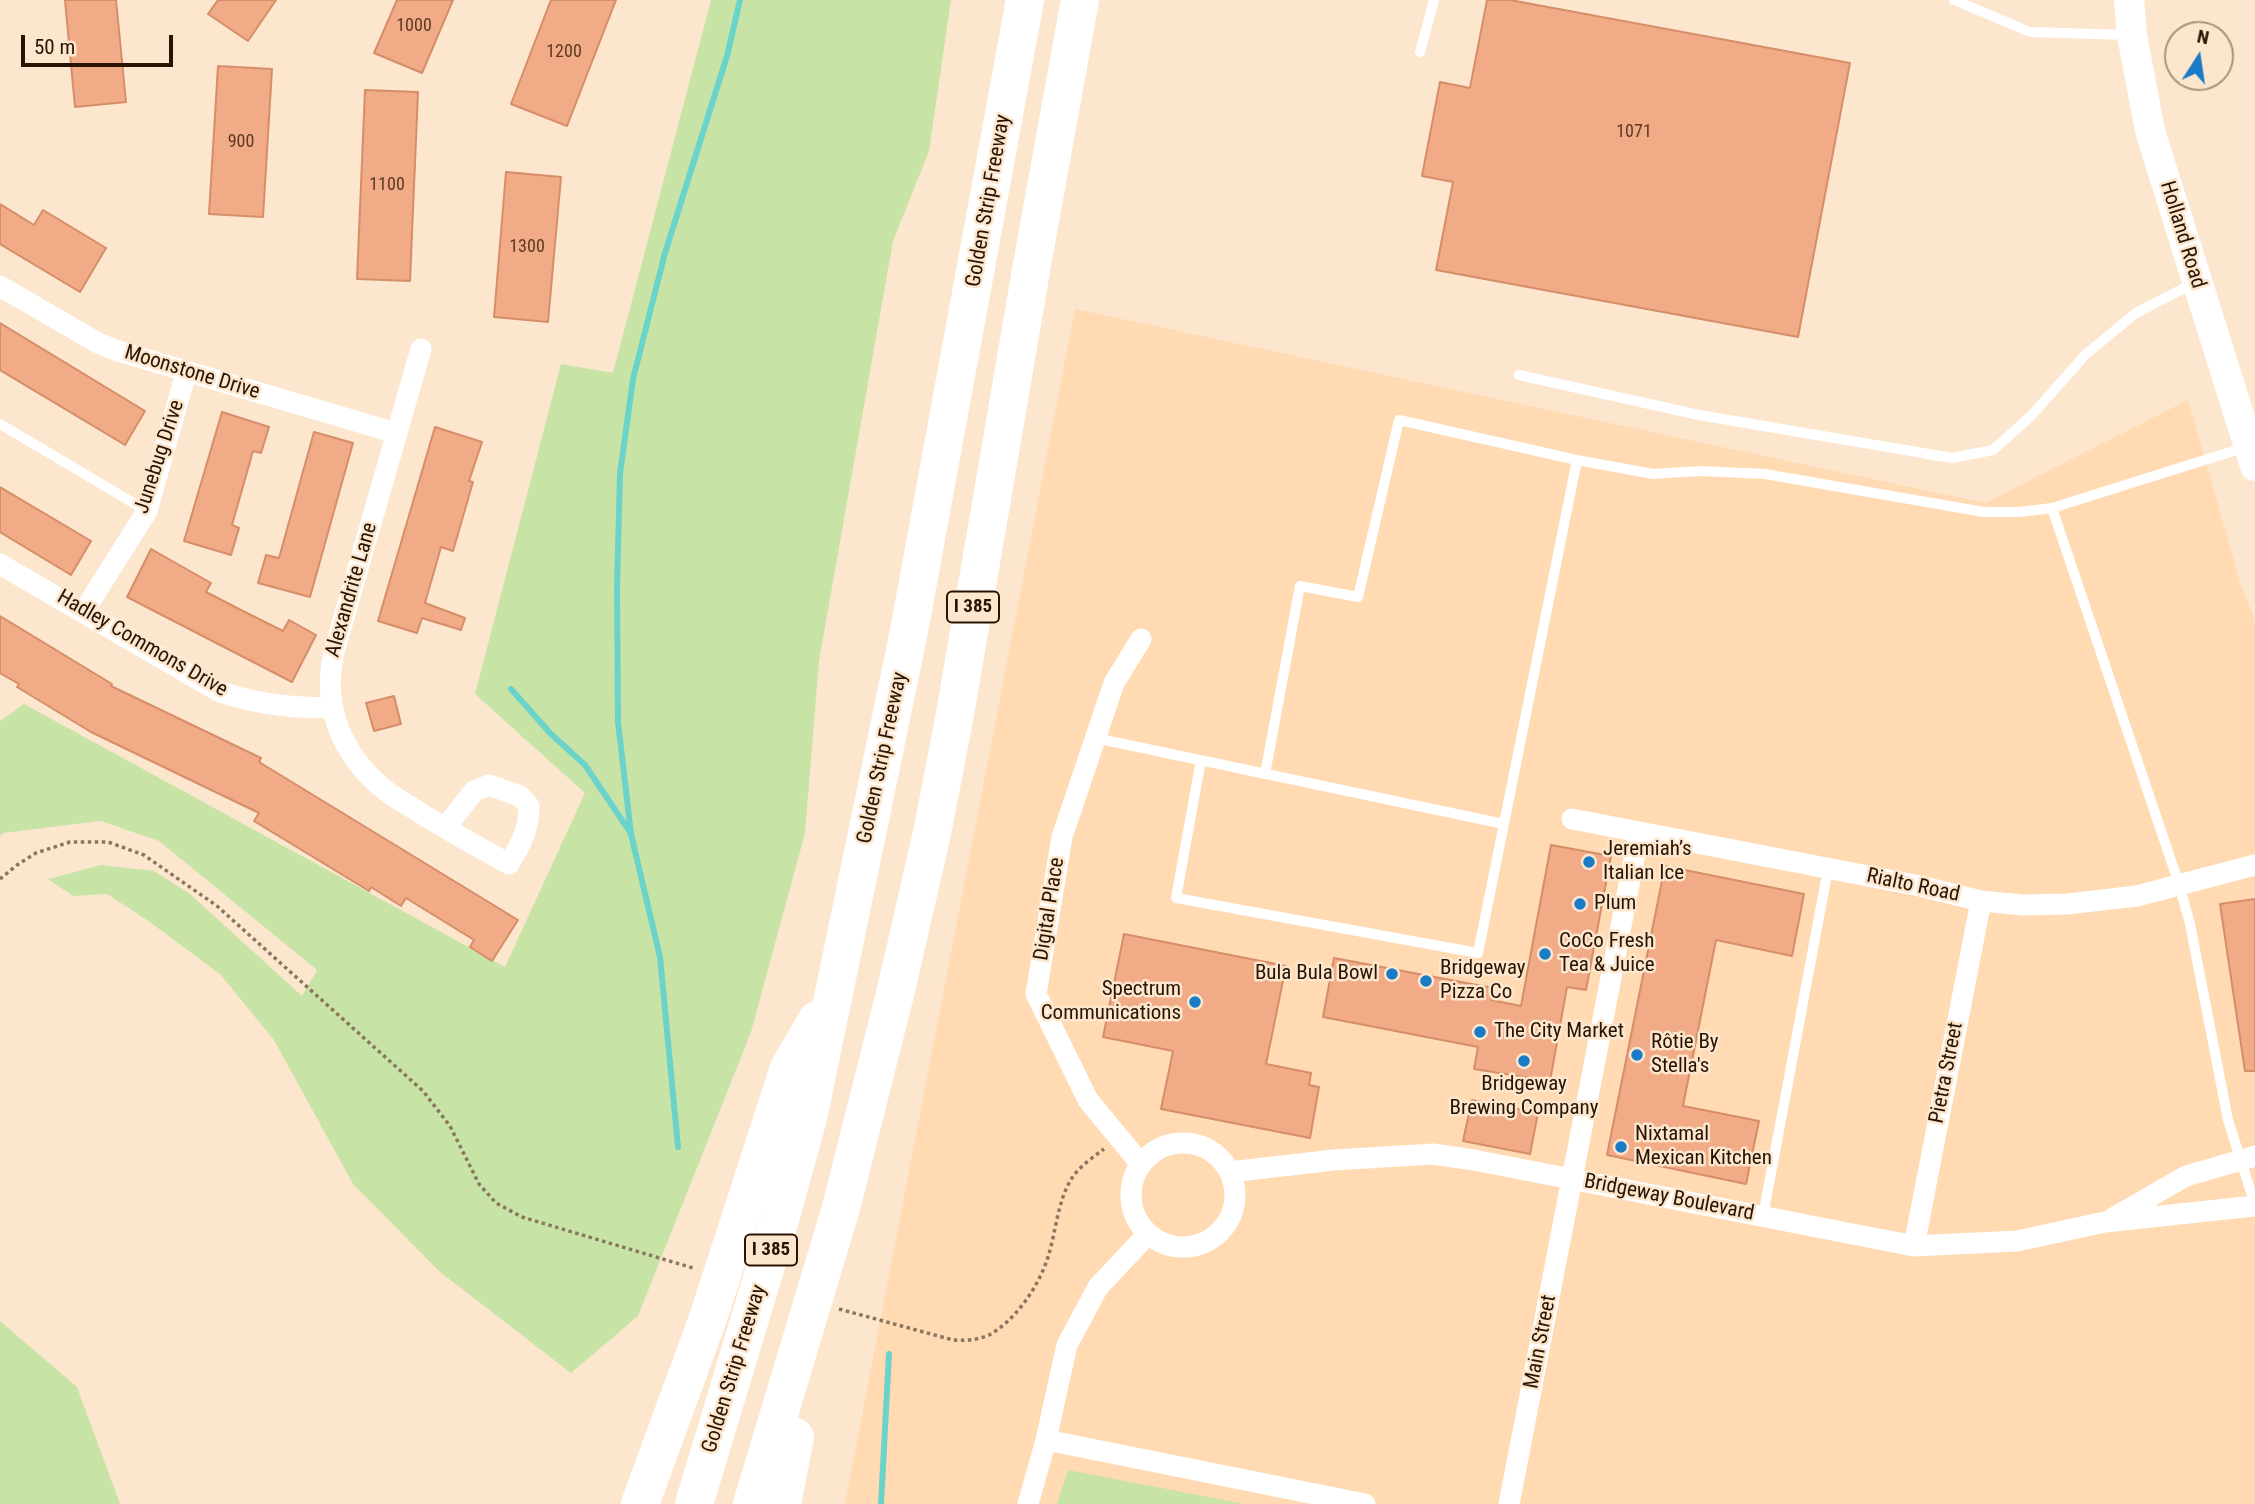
<!DOCTYPE html>
<html>
<head>
<meta charset="utf-8">
<style>
	body { margin:0 }
	#map { position:relative; width:2255px; height:1504px; overflow:hidden; background:#fce6ce; font-family:"Roboto Condensed",sans-serif }
	canvas { display:block }
	.north { position:absolute; left:2164px; top:21px; width:70px; height:70px; box-sizing:border-box; background:#fce6ce; border:2px solid #a7927c; border-radius:50%; rotate:12deg; font-size:19px; font-weight:700; line-height:28px; text-align:center; color:#281400 }
	.north::after { content:''; display:block; margin:auto; width:24px; height:32px; background:#1a7bc7; clip-path:polygon(50% 0,100% 100%,50% 72%,0 100%) }
	.scale { position:absolute; left:21px; top:35px; width:152px; height:32px; box-sizing:border-box; border:4px solid #281400; border-top:0; padding-left:9px; font-size:21px; line-height:24px; white-space:nowrap; color:#281400; -webkit-text-stroke:5px #fce6ce; paint-order:stroke }
</style>
</head>
<body>
<div id="map">
<canvas width="2255" height="1504"></canvas>
<div class="north">N</div>
<div class="scale">50 m</div>
</div>
<script>
const context = document.querySelector('canvas').getContext('2d');
context.lineJoin = 'round';
function fillPath(path, color) { context.fillStyle = color; context.fill(path, 'evenodd'); }
function trace(path, color, width, dash) { context.strokeStyle = color; context.lineWidth = width; context.lineCap = dash ? 'butt' : 'round'; context.setLineDash(dash || []); context.stroke(path); }
function label(font, color, halo, rows, align = 'center') {
  context.font = font + ' "Roboto Condensed",sans-serif'; context.lineWidth = 5; context.setLineDash([]); context.textBaseline = 'middle'; context.strokeStyle = halo; context.fillStyle = color; for (const [text, x, y, turn = 0] of rows) {
    context.save(); context.translate(x, y); context.rotate((+turn || 0) * Math.PI / 180); context.textAlign = isNaN(turn) ? turn : align; if (halo) context.strokeText(text, 0, 0); context.fillText(text, 0, 0); context.restore();
  }
}
fillPath(new Path2D(`
	M1075,309L1985,503L2188,400L2242,589L2255,620V1504H845Z`), '#ffdab2');
fillPath(new Path2D(`
	M711,0H951L929,151L893,241L819,661L805,833L751,1032L638,1316L571,1373L440,1272L353,1184L274,1040L220,974L147,920L107,894L73,896L48,879L101,865L154,871L190,894L302,996L317,970L159,841L101,821L3,833L0,837V721L24,704L505,967L585,793L475,694L561,364L613,373Z
	M0,1321L77,1387L120,1504H0Z
	M1068,1470L1245,1504H1057Z`), '#c7e4a6');
trace(new Path2D(`
	M511,689L550,733L585,765L630,832
	M678,1147L660,957L631,834L618,722L617,587L620,474L633,379L665,253L727,56L740,0
	M881,1504L889,1354`), '#6cd3ca', 6);
const building = new Path2D(`
	M65,0H116L126,102L75,107Z
	M218,0H276L248,41L208,14Z
	M397,0H453L422,73L374,53Z
	M551,0H616L567,126L511,104Z
	M1487,0H1510L1850,63L1798,337L1436,270L1453,182L1422,176L1440,82L1470,88Z
	M218,66L272,69L263,217L209,214Z
	M365,90L418,92L410,281L357,279Z
	M506,172L561,177L548,322L494,317Z
	M0,204L34,225L43,210L106,248L80,292L0,244Z
	M0,323L145,411L125,445L0,370Z
	M222,412L269,427L261,453L253,451L232,525L239,528L231,555L184,541Z
	M435,427L482,442L469,481L473,482L453,551L441,547L425,603L465,618L461,630L422,618L417,633L378,621Z
	M314,432L353,443L310,597L258,583L266,555L279,558Z
	M0,487L91,541L71,575L0,532Z
	M151,549L211,583L206,592L239,609L283,631L289,620L316,635L292,682L127,597Z
	M0,616L112,684L111,686L261,758L259,762L518,920L492,961L470,947L474,940L406,898L401,906L371,887L369,891L254,821L259,813L91,732L17,687L19,684L0,673Z
	M394,696L401,724L374,731L366,703Z
	M1551,845L1611,856L1586,990L1567,987L1550,1081L1474,1069L1478,1047L1323,1017L1334,958L1493,988L1491,1000L1521,1006Z
	M1665,866L1804,894L1792,956L1716,940L1683,1106L1759,1121L1746,1184L1607,1155Z
	M2255,899V1071H2245L2220,904Z
	M1124,934L1286,966L1266,1064L1311,1073L1309,1085L1319,1087L1310,1138L1161,1109L1173,1051L1103,1037Z
	M1472,1100L1538,1113L1530,1154L1463,1141Z`);
fillPath(building, '#f2ab87');
trace(building, '#d58e69', 2);
trace(new Path2D(`
	M0,879L17,865L36,853L70,842H108L144,855L217,906L423,1091L450,1126L479,1184L496,1203L522,1217L693,1268
	M839,1309L953,1340C965,1341 978,1340 989,1335C1015,1321 1038,1287 1047,1260C1056,1234 1057,1201 1072,1178C1079,1167 1093,1157 1104,1149`), '#8a755f', 3.5, [3.5, 3.5]);
trace(new Path2D(`
	M1954,0L2030,32L2129,35
	M1420,52L1434,0
	M1519,375L1699,415L1952,458L1993,450L2031,416L2085,355L2136,313L2196,282
	M0,424L147,511
	M1577,460L1653,474L1700,471L1765,474L1984,512H2019L2052,508L2246,447
	M2052,508L2179,884L2190,924L2228,1120L2255,1205
	M1095,738L1504,824
	M1201,760L1176,898L1478,953L1577,460L1399,420L1358,597L1300,586L1265,774
	M1763,1216L1828,869`), '#fff', 10);
trace(new Path2D(`
	M0,286L98,343L118,351L396,433
	M421,349L334,652C322,704 340,751 380,786C393,798 411,806 425,816C453,833 481,849 509,864C521,844 529,830 529,806L520,796L489,785L474,791L445,828
	M0,564L218,691C256,704 291,709 331,707
	M84,611L147,511L186,373
	M1572,819L1920,886L1981,901L2023,905L2067,904L2137,896L2255,865
	M1131 1195a52 52 0 1 1 104 0a52 52 0 1 1-104 0Z
	M1140,1163L1088,1100L1036,994L1062,837L1114,683L1141,639
	M1230,1172L1334,1160L1433,1154L1474,1160L1914,1246L2017,1241L2105,1222L2255,1206
	M2113,1218L2186,1176L2255,1156
	M1914,1246L1981,901
	M1046,1440L1365,1504
	M1028,1504L1046,1440L1067,1345L1098,1287L1148,1234
	M1509,1504L1639,833`), '#fff', 21);
trace(new Path2D(`
	M2129,0L2132,35L2150,131L2255,466`), '#fff', 30);
trace(new Path2D(`
	M640,1504L708,1318L789,1068L817,1020
	M694,1504L781,1216L808,1118L909,631L1025,0
	M752,1504L841,1208L896,990L932,833L955,714L1033,259L1080,0
	M782,1504L795,1437`), '#fff', 38);
for (const [x, y, r, color] of [
	[1589,862,7,"#1a7bc7"],
	[1580,904,7,"#1a7bc7"],
	[1545,954,7,"#1a7bc7"],
	[1392,974,7,"#1a7bc7"],
	[1426,981,7,"#1a7bc7"],
	[1195,1002,7,"#1a7bc7"],
	[1480,1032,7,"#1a7bc7"],
	[1637,1055,7,"#1a7bc7"],
	[1524,1061,7,"#1a7bc7"],
	[1621,1147,7,"#1a7bc7"]
]) { const dot = new Path2D(); dot.arc(x, y, r, 0, 2 * Math.PI); context.fillStyle = color; context.fill(dot); trace(dot, '#fce6ce', 2.5); }
label('18px', '#5a3a22', null, [
	["1000",414,26],
	["1200",564,52],
	["1071",1634,132],
	["900",241,142],
	["1100",387,185],
	["1300",527,247]
]);
for (const [x, y, w] of [
	[973,607,52],
	[771,1250,52]
]) { const box = new Path2D(); box.roundRect(x - w / 2, y - 15.5, w, 31, 5); context.fillStyle = '#fce6ce'; context.fill(box); trace(box, '#281400', 2); }
label('bold 19px', '#281400', null, [
	["I 385",973,607],
	["I 385",771,1250]
]);
label('21px', '#281400', '#fce6ce', [
	["Golden Strip Freeway",989,201,-80],
	["Holland Road",2182,235,73],
	["Moonstone Drive",192,373,17],
	["Junebug Drive",160,457,-72],
	["Alexandrite Lane",352,590,-74],
	["Hadley Commons Drive",142,644,30],
	["Golden Strip Freeway",883,758,-78],
	["Rialto Road",1913,886,12],
	["Digital Place",1050,909,-81],
	["Pietra Street",1947,1073,-79],
	["Bridgeway Boulevard",1669,1198,11],
	["Main Street",1541,1342,-79],
	["Golden Strip Freeway",735,1369,-73]
]);
label('21px', '#281400', '#fce6ce', [
	["Jeremiah’s",1603,850],
	["Italian Ice",1603,874],
	["Plum",1594,904],
	["CoCo Fresh",1559,942],
	["Tea & Juice",1559,966],
	["Bridgeway",1440,969],
	["Pizza Co",1440,993],
	["Bula Bula Bowl",1378,974,"right"],
	["Spectrum",1181,990,"right"],
	["Communications",1181,1014,"right"],
	["The City Market",1494,1032],
	["Rôtie By",1651,1043],
	["Stella's",1651,1067],
	["Bridgeway",1524,1085,"center"],
	["Brewing Company",1524,1109,"center"],
	["Nixtamal",1635,1135],
	["Mexican Kitchen",1635,1159]
], 'left');
</script>
</body>
</html>
